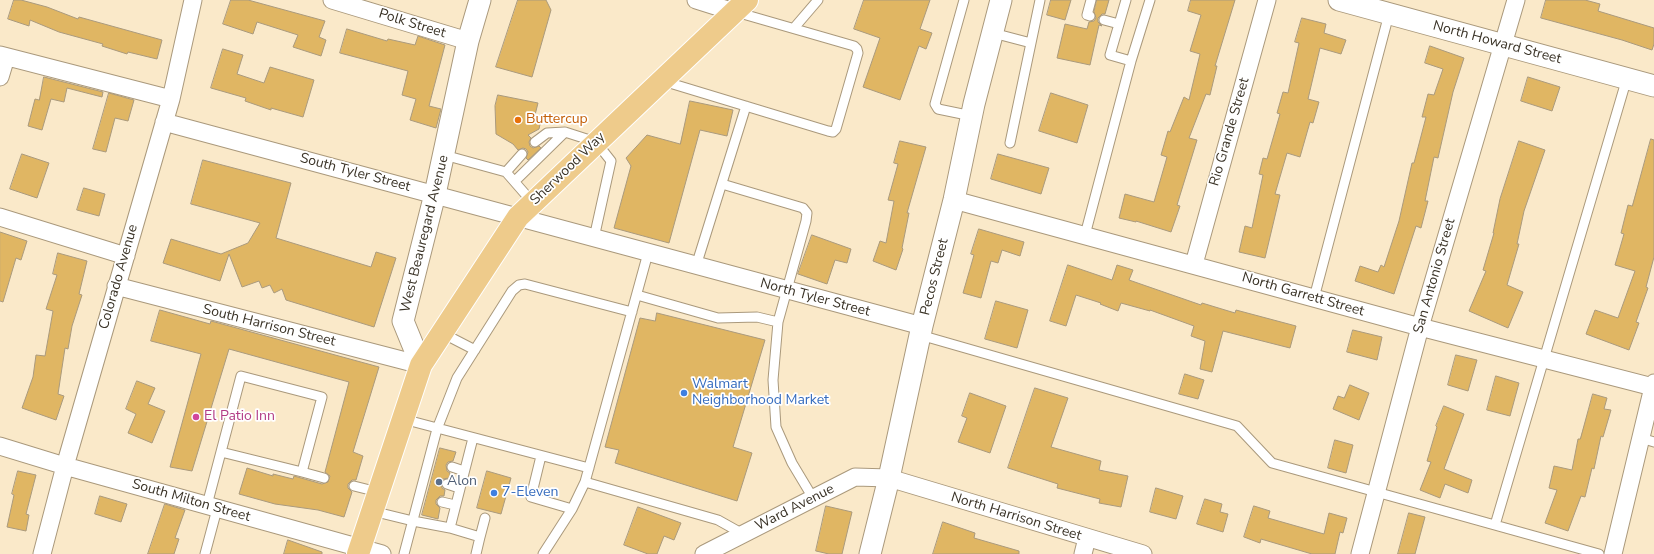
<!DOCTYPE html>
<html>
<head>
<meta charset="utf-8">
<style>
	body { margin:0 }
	canvas { display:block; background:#fae9c9 }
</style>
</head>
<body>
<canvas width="1654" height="554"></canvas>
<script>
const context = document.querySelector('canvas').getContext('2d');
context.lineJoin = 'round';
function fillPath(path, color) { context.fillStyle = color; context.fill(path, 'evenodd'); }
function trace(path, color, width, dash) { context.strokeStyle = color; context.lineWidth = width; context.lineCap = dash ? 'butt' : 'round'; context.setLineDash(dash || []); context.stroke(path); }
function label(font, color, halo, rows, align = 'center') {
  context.font = font + ' "Nunito Sans",sans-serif'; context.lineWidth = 3.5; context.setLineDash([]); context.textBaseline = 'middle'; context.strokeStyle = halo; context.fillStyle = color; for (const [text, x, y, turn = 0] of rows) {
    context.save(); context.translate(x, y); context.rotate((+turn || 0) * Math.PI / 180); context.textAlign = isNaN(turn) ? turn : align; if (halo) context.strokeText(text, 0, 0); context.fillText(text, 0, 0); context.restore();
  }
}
const building = new Path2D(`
	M14,0H21L47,7L78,19L79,17L162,40L157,59L128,52L127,54L102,46L103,44L59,32L30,20L29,26L8,19Z
	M231,0H248L325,21L319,37L326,40L321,56L293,47L298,35L257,22L253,34L223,24Z
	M518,0H546L551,10L532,77L496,67Z
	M864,0H930L920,29L932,33L926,49L919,46L900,100L863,87L880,38L854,29Z
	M1051,0H1071L1065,20L1047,15Z
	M1097,0H1109L1105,14H1102L1098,18V22L1102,26L1099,25L1090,65L1057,58L1065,24L1087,29L1089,22L1094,21L1096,18L1094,12Z
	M1191,0H1235L1215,66H1217L1210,95L1206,94L1189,138L1197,140L1177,205L1180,206L1171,232L1136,221V222L1119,218L1125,194L1154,202L1167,157L1161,155L1168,131L1170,132L1184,97L1189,100L1200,54L1190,51L1201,15L1188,11Z
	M1546,0H1585L1600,4L1598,11L1654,28V44L1652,50L1622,40L1541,18Z
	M1302,18L1326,24L1324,33L1346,40L1341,54L1320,48L1308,99L1319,102L1313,123L1310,122L1300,157L1287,153L1275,194L1280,195L1265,258L1239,252L1245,226L1252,228L1263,175L1259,174L1263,158L1267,159L1280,114L1277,113L1283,92L1288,93L1299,43L1295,42Z
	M347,29L387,41L388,39L415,45L418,36L445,45L429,106L441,109L436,128L410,120L416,99L402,95L408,71L340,53Z
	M1430,46L1464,58L1453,92L1438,158L1434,157L1425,201H1428L1421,228L1416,226L1394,294L1355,281L1360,266L1378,272L1381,265L1384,267L1399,221L1412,163H1414L1426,117H1422L1428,94L1434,95L1443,69L1425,63Z
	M223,49L243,55L237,74L264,83L270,67L314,80L303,117L271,108V110L245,101L246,98L211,88Z
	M44,77L103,92L102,97L67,88L64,102L51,99L42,130L28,126L35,99L39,100Z
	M1528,77L1560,87L1552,111L1521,101Z
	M109,93L134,100L128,121L115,118L106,152L93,149Z
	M1051,93L1088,105L1077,143L1039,131Z
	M498,95L538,103L534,119L541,120L539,129L528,135L531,138L529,142L530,146L533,148L539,146L541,148L528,160L526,158L528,152L526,149L523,148L518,150L513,144L496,134L495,106Z
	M690,101L733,110L727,136L700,130L669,243L614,228L631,166L626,158L647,135L680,144Z
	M1651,139L1654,140V257L1646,287L1648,288L1636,322L1639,323L1629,350L1586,334L1595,310L1618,318L1635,271L1615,265L1624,234L1621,233L1628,205L1632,206Z
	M900,141L926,147L907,213H909L902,248L903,249L896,270L873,261L880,241L886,243L894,201L888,200L898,164L894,163Z
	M1519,141L1545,150L1524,211L1517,244H1519L1507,285L1523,292L1508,328L1469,311L1486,271L1483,270L1494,233H1493L1500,199Z
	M22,154L49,163L37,198L10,189Z
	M998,154L1049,168L1041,194L991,179Z
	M203,160L291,183L276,238L371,267L376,252L396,258L374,327L286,300L282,289L274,293L270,285L262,288L259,281L242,287L229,254L220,281L163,263L171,239L221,254L248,243L260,223L191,204Z
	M84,188L105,194L99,216L77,210Z
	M979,229L1024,242L1020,256L1002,250L998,263L991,261L981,298L963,293L974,255L971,254Z
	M0,232L27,241L21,260L16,258L3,302L0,301Z
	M812,235L851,249L847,263L835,260L827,284L798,274Z
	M58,253L87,261L79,294L82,295L72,326L68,349L65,348L58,394L64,396L56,420L22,408L33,377L36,355L45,356L53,311L46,309L57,275L53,274Z
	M1068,265L1112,280L1117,265L1133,270L1129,280L1201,305L1202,303L1235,313L1236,310L1296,326L1290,348L1223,331L1212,372L1200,369L1205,341L1191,336L1194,326L1150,310V311L1121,303L1118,311L1100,304L1101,303L1076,295L1066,326L1050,321Z
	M996,301L1028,310L1017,348L985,339Z
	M160,310L210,324L211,321L379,367L353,452L363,456L356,480H352L348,484V488L352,492L344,517L318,510L275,504L239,494L247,468L273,476V474L293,479L294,476L322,484L328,482L330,476L325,472L349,382L229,349L192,471L170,467L201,354L151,341Z
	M657,313L765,340L733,447L752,453L737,501L615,463L619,450L605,447L640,318L655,321Z
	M1353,330L1382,337L1377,360L1347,352Z
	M1456,355L1477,360L1468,391L1448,385Z
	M1185,374L1204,380L1198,399L1179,394Z
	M1496,376L1519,383L1510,416L1487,410Z
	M137,381L155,388L148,404L165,411L152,443L128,433L136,414L126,409Z
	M1350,385L1369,393L1359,420L1333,409L1338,396L1344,398Z
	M1035,388L1068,398L1051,447L1101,461L1099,470L1128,476L1121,507L1099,503L1100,499L1057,488L1058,484L1008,468Z
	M970,393L1006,406L990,453L958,442L967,418L962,416Z
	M1593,394L1607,398L1604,409L1611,410L1603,437L1601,436L1594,469L1592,468L1585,497L1581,496L1568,531L1545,523L1557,490L1549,488L1554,466L1572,470L1578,439H1580Z
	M1444,406L1464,414L1444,469L1472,480L1468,493L1445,484L1440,498L1420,490L1431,462L1427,461L1437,427L1436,426Z
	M1335,440L1353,445L1346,473L1328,468Z
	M440,448L456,452L453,461L448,462L446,465L447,471L450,473L449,478L443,479L441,482L442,488L445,490L444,496H440L436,500V504L440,508L438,519L422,515Z
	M18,471L36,475L26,514L29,515L26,531L7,527L14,495L12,494Z
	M487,471L511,478L501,514L477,508Z
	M1156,488L1183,496L1176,519L1150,512Z
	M100,496L127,504L121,522L95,514Z
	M1205,499L1222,504L1220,512L1228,514L1223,532L1197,524Z
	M165,504L185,510L175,538L179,539L174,554H148Z
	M826,506L852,512L842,554H829L816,551Z
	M1254,506L1270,511L1268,518L1324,534L1329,513L1347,518L1343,533L1340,532L1335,554H1312L1261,539L1260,543L1244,537Z
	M638,507L681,523L674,540L664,536L657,554H648L624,545Z
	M1409,513L1425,517L1415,554H1398Z
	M943,522L975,533L974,538L1019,551V554H933Z
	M288,540L322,552V554H284Z`);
fillPath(building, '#e0b663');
trace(building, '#aa9a7d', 1);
const service = new Path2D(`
	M964,0L935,104L938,109L972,116
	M1126,0L1110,55L1131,61
	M1090,16L1087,15L1091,0
	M1104,20L1119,24
	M794,28L818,0
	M993,33L1031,43
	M663,81L828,131L833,132L836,129L858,53L857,49L854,46L736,12
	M535,142L547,133L565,132L596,142L611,161L594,238
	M1010,143L1040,0
	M522,154L506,172L533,203
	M444,155L506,172
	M515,181L565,132
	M1085,235L1131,61L1150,0
	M696,266L746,106
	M637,295L718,318L757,317L778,322L806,221L807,213L803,208L722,184
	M1314,298L1389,14
	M778,322L773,380L776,427L792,463L813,498
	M442,333L475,350
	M920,335L1237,426L1272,463L1599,554
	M403,419L589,468
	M473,438L450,528L480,537L476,554
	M1641,438L1654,442
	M541,456L531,497L572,509
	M452,467L464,471
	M302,472L324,478
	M585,482L648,253
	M447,484L459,488
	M354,486L378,492
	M442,502L455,505
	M207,505L241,376L322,397L302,472L221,452
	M372,511L413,521L450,528
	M1495,525L1627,78
	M480,537L485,518
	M205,554L217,509
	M404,554L437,429L457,378L512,291L519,285L525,284L632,312
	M543,554L572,509L585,482L718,520L743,534`);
const minor = new Path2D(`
	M332,0L468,41
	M696,0L734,12L737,2
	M0,55L171,99
	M0,77L6,57
	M164,122C417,190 669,260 922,326
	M954,200L1420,327L1653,387
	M0,217L126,256
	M1194,264L1267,0
	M116,286L421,365
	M0,446L65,466L382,554
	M42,554L65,466L171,99L193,0
	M704,554L855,477L889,478L1143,554
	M1083,554L1087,538
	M1360,554L1420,327L1516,0
	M1613,554L1654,383`);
const tertiary = new Path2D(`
	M1339,0L1654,86
	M421,365L403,321L435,194L468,41L480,0
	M870,554L889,478L922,326L954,200L974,104L1001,0`);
const primary = new Path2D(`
	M358,554L421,365L518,217L747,0`);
trace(service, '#aa997c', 11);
trace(minor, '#aa997c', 19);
trace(tertiary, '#aa997c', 23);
trace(primary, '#fff', 24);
trace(service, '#fff', 9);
trace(minor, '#fff', 17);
trace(tertiary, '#fff', 21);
trace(primary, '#eecb8b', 22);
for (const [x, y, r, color] of [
	[518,120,4,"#e8710a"],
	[684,393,4,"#3f7fe0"],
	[196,417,4,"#d1479c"],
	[439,482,4,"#5c6f8a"],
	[494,493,4,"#3f7fe0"]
]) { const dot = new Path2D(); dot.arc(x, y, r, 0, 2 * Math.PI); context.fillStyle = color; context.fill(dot); trace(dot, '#fff', 1.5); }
label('14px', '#3a3327', '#fff', [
	["Polk Street",412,24,17],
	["North Howard Street",1497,43,15],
	["Rio Grande Street",1230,132,-74],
	["Sherwood Way",568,169,-44],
	["South Tyler Street",355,173,15],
	["West Beauregard Avenue",425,234,-76],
	["San Antonio Street",1435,276,-74],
	["Colorado Avenue",119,277,-74],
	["Pecos Street",935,277,-76],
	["North Garrett Street",1303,295,16],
	["North Tyler Street",815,298,15],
	["South Harrison Street",269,326,14],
	["South Milton Street",191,501,16],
	["Ward Avenue",795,508,-27],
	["North Harrison Street",1016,517,17]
]);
label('14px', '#c56008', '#fff', [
	["Buttercup",526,120]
], 'left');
label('14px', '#366cbe', '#fff', [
	["Walmart",692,385],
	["Neighborhood Market",692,401],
	["7-Eleven",502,493]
], 'left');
label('14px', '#b23c85', '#fff', [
	["El Patio Inn",204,417]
], 'left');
label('14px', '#4e5e75', '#fff', [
	["Alon",447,482]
], 'left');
</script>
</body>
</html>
